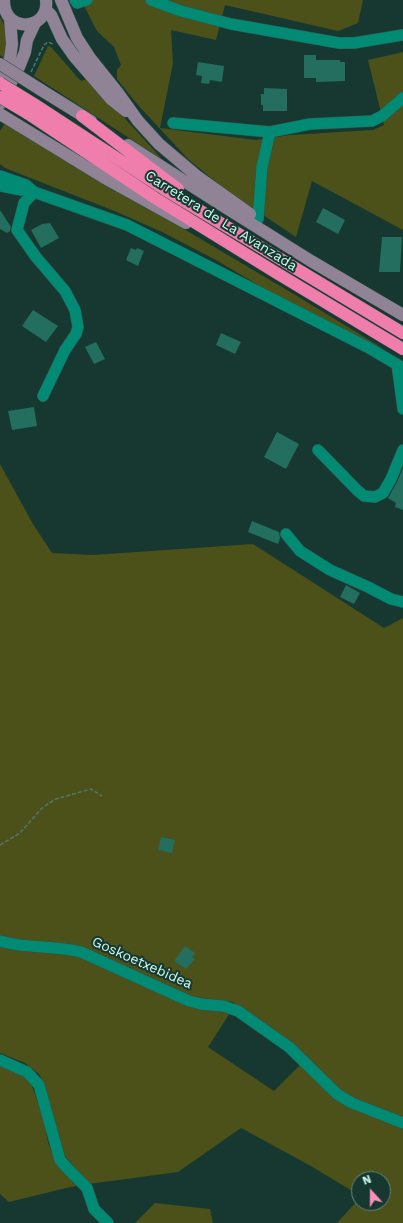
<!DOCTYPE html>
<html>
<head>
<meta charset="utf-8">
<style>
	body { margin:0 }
	#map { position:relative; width:403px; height:1223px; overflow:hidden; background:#163830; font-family:"Work Sans",sans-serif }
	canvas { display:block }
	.north { position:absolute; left:351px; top:1171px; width:40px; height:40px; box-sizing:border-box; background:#163830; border:1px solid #5f877c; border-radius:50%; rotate:339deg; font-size:11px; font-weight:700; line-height:16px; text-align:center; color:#ccfdef }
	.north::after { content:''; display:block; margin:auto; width:14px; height:18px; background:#fe8ebb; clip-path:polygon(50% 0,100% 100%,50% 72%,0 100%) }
</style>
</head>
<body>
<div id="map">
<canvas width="403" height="1223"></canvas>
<div class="north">N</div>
</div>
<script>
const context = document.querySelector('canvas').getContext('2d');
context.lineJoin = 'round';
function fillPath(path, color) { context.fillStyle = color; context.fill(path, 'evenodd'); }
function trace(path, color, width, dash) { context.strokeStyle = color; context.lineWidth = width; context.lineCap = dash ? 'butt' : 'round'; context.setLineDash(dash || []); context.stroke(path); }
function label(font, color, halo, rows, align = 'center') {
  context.font = font + ' "Work Sans",sans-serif'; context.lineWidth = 4; context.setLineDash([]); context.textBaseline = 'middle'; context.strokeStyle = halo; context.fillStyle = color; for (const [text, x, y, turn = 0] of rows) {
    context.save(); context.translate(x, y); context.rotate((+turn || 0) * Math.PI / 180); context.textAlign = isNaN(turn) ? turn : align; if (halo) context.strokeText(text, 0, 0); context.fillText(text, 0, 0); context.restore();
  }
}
fillPath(new Path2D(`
	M81,0H363L358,23L338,31L225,5L216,40L171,30L173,63L160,128L256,140L290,135L373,130L384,125L368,60L403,52V230L312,181L296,237L227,191L188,159L137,104L117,79V70L121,65L114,47L97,31Z
	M0,17C8,30 8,43 4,58L0,55Z
	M48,46L51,47L79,79L82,81L88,78L163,160L34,76Z
	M5,123L297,296L384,349L268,291L216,260L162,232L117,212L5,168L0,164V131Z
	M0,464L33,524L52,553L93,555L253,544L384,628L403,618V1117L342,1093L294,1046L233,1002L186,996L77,947L18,941L0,937Z
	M0,946L75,954L230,1013L208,1047L274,1091L301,1064L340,1102L403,1127V1223H337L359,1199V1203H383V1179H359V1195L309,1165L241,1128L178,1172L89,1184L64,1155L55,1126L45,1085L39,1074L25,1063L0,1053Z
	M0,1063L24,1077L32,1086L44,1120L48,1143L54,1155L59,1166L77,1186L66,1188L9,1202L0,1194Z
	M155,1203L210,1209L213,1223H135Z`), '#4b5119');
fillPath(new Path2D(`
	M304,55H316V60H340V62H345V81L316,82V78H304Z
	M198,62L224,66L222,82L210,80L209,84L201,83L202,76L196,75Z
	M264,88L287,89V111H263V105H261V94H264Z
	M323,208L345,220L338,234L316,222Z
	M0,210L11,227L10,231L7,233L0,229Z
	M50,223L59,238L41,248L31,230L42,224Z
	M382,237H402L400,272H379Z
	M131,248L136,250L137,248L144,251L138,266L126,260Z
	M33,310L58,326L46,342L22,326Z
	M221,333L241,342L235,354L216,345Z
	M96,342L105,359L94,364L85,347Z
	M34,407L37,426L12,430L8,411Z
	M277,432L299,444L286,469L264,457Z
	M403,468V510L395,507L396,503L388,498L397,482Z
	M252,521L279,532L280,538L278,544L248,532Z
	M346,585L360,593L354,604L340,597Z
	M161,837L175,840L172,853L158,850Z
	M185,946L195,953L192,957L195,959L186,969L174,961Z`), '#236e5e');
const minor = new Path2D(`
	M75,0L77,3L87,0
	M151,0L181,11L231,24L339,43H354L403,35
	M173,123L270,132L310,124L372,121L382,116L403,98
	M0,176L26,185L34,192L127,225L369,348L403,368
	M0,186L21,190
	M34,192L24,203L17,230L36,257L65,291L75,310L78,327L76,334L65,350L43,396
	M258,219L262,167L270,132
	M397,364L403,409
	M318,450L357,490L364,496L375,497L383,493L391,479L403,450
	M286,534L300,551L330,570L368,587L391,599L403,602
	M0,941C27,949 54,945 81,952L189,1001L201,1004L223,1006L238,1011L289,1047L337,1094L352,1103L403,1123
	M0,1060L27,1072L39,1085L60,1160L69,1170L87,1188L94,1209L108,1223`);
const major = new Path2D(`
	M4,0C3,34 50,31 46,0
	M61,0L77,38L90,58L118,93L138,121L159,144L198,177L250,214
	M46,10L51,15L62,39L74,56L111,99L126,111
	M0,79L10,59L12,44L10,18
	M41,90L91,121
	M0,104L19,67L25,52L27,40L35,23
	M18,125L103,177L186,223
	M128,145L220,204L311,261L403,315`);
const highway = new Path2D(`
	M34,104L164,189L403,333
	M27,113L155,198L275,272L403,349
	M82,116L178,189`);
trace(minor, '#31544c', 12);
trace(major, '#31544c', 13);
trace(highway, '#31544c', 13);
trace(new Path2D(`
	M31,72L44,45L48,42L53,44
	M0,845L20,833L41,809L51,802L56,799L91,789L102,796`), '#51786e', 1.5, [4, 2]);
trace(minor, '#028b74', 11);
trace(major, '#918396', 12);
trace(highway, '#f07ead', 12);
const majorBridge = new Path2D(`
	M0,64L41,90
	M0,114L18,125`);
const highwayBridge = new Path2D(`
	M0,83L34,104
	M0,97L27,113`);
trace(majorBridge, '#31544c', 13, []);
trace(highwayBridge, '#31544c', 13, []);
trace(majorBridge, '#918396', 12);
trace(highwayBridge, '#f07ead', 12);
label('14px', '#ccfdef', '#163830', [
	["Carretera de La Avanzada",221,221,32],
	["Goskoetxebidea",142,963,24]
]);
</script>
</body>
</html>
